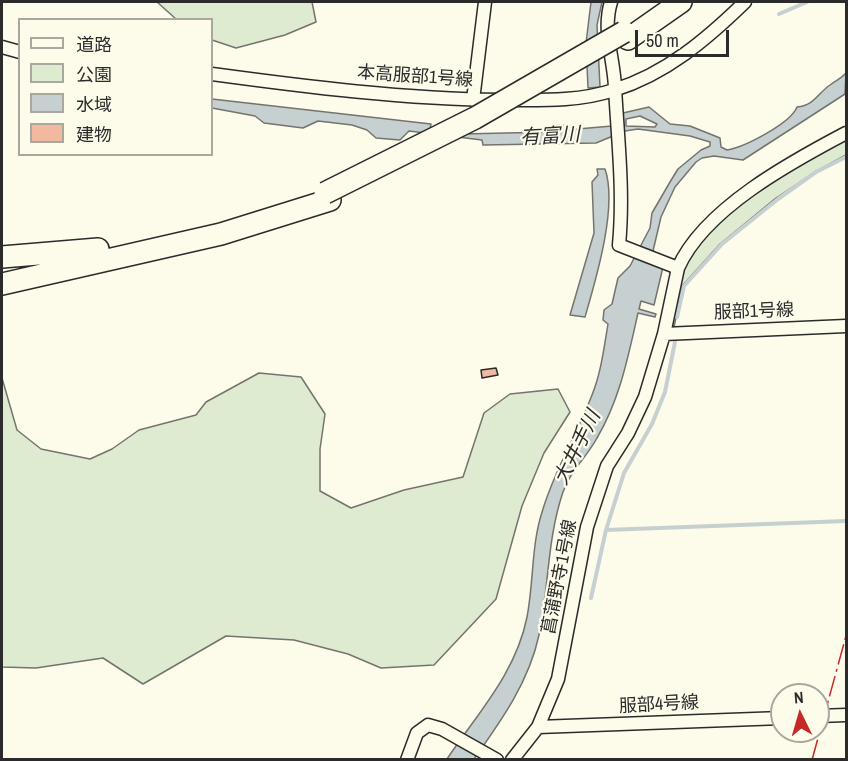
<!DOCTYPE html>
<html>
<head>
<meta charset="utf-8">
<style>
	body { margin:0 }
	#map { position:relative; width:848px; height:761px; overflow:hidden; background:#fdfbea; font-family:"Archivo Narrow","Noto Sans JP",sans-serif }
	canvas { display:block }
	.frame { position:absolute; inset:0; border:3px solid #2b2b2b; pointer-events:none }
	.legend { position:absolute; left:18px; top:18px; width:195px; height:138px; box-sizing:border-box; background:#fdfbea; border:2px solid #a9a89e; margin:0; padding:8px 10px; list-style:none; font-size:18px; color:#2b2b2b }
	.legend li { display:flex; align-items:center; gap:12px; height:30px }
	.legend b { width:30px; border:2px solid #a9a89e }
	.north { position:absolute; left:770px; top:683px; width:60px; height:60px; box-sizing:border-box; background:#fdfbea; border:2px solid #a9a89e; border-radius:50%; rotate:355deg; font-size:16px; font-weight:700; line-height:24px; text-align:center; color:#2b2b2b }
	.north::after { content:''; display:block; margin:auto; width:21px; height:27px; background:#c62828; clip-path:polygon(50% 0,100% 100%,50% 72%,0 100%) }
	.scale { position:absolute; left:635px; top:30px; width:94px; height:27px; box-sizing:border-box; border:3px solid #2b2b2b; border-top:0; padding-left:8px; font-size:18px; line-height:21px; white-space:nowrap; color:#2b2b2b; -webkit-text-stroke:4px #fdfbea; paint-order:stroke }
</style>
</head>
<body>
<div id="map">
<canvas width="848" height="761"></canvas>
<div class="frame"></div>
<ul class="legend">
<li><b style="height:8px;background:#fdfbea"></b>道路</li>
<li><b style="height:16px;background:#deebd1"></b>公園</li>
<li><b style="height:16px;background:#c7d0d0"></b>水域</li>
<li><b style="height:16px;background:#f2b8a0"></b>建物</li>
</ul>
<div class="north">N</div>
<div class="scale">50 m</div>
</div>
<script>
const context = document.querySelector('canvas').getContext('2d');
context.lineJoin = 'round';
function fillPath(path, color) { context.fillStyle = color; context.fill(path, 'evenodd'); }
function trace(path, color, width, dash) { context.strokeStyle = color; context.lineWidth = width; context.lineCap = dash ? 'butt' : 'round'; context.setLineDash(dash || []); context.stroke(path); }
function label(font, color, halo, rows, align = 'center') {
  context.font = font + ' "Archivo Narrow","Noto Sans JP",sans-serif'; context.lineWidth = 4.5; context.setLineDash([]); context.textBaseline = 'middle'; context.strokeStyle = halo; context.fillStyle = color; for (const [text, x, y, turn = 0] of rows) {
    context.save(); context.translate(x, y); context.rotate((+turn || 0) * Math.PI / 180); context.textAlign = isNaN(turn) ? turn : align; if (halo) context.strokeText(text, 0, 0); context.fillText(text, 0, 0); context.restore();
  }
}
const green = new Path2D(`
	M157,2H312L316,22L285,35L236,48L212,40V20L176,19Z
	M846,137V155L815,172L776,198L720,244L683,285L674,327L671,324C674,306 675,283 683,266C705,216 799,164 846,137Z
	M259,373L301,377L325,414L320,449V491L351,508L404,490L463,477L484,413L510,394L558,389L570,412L544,453L522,506L496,599L434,665L381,668L348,654L294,640L226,636L143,684L103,658L36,668L2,667V378L17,430L41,449L90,459L112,449L139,430L196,415L206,402Z`);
fillPath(green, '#deebd1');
trace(green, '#74746e', 1.5);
const water = new Path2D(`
	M591,2H602L597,25L600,87L588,88L586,43Z
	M846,73L845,94L743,160L714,156L702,158L696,162L675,187L661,217L653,251V255L663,267L654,305L641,301L639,309L656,314L655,317L638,313C628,357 620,399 597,438C587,457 570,471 563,492C547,539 549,587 539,635C529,682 501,721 474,759H447C477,714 516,673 527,617C534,581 531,544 543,509C555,469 577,434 592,395C601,373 604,348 608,324L603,320L604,310L612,304L618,278L630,266L650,228L652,213L670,182L678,169L701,150L710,146V142L690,136L638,129L625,131L596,143L483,145L482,140L409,131L400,140L376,138L367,130L352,125L318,121L303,128L264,123L255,116L212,108V99L431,124L430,129L463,134L550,132L554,130V125H563L566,130L612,126L623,113L649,107L670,124L690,126L720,138L721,147L727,150C745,147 791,123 797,107C815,105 818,93 830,85C836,80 841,79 846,73ZM640,116L657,124L655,127L626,126V119Z
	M597,169H605C618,206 596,279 585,317L570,315L594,233L592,182L598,175Z`);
fillPath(water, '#c7d0d0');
trace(water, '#74746e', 1.5);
trace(new Path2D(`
	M779,14L807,2
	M677,317L684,286L722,244L778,199L816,172L846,157
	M606,530L846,521
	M591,598L606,530L624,473L652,424L665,392L675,342`), '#c7d0d0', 4);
const building = new Path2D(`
	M496,368L498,375L482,378L481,370Z`);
fillPath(building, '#f2b8a0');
trace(building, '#2b2b2b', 1.5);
const minor = new Path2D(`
	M2,47L20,52
	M212,74C308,87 404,99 502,100C539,100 578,102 614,90C666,74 707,39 745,2
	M473,100L485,2
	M678,268C704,209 791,162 846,133
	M664,334L846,326
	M818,716L846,715
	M538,727L782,718
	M407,760L417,733L428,725L442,729L497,760
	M512,760L538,727L558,679L587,527L607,466L628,433L645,397L664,334L678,268L619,245C624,193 618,141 615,88C614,58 602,31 611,2`);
const motorway = new Path2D(`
	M628,39L681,2
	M2,257L98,249
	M2,284L221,234L330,200`);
trace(minor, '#2b2b2b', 15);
trace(motorway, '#2b2b2b', 24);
trace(minor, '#fdfbea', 12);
trace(motorway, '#fdfbea', 21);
const motorwayBridge = new Path2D(`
	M325,193L475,118L624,32`);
trace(motorwayBridge, '#2b2b2b', 24, []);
trace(motorwayBridge, '#fdfbea', 21);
trace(new Path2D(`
	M812,760L846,636`), '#c62828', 1.5, [21, 4.5, 3, 4.5]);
label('18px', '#2b2b2b', '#fdfbea', [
	["本高服部1号線",415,77,4],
	["服部1号線",754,312,-2],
	["菖蒲野寺1号線",560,577,-79],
	["服部4号線",659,705,-3]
]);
label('italic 20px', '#2b2b2b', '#fdfbea', [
	["有富川",550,137,-3],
	["大井手川",578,448,-64]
]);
</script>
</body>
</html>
